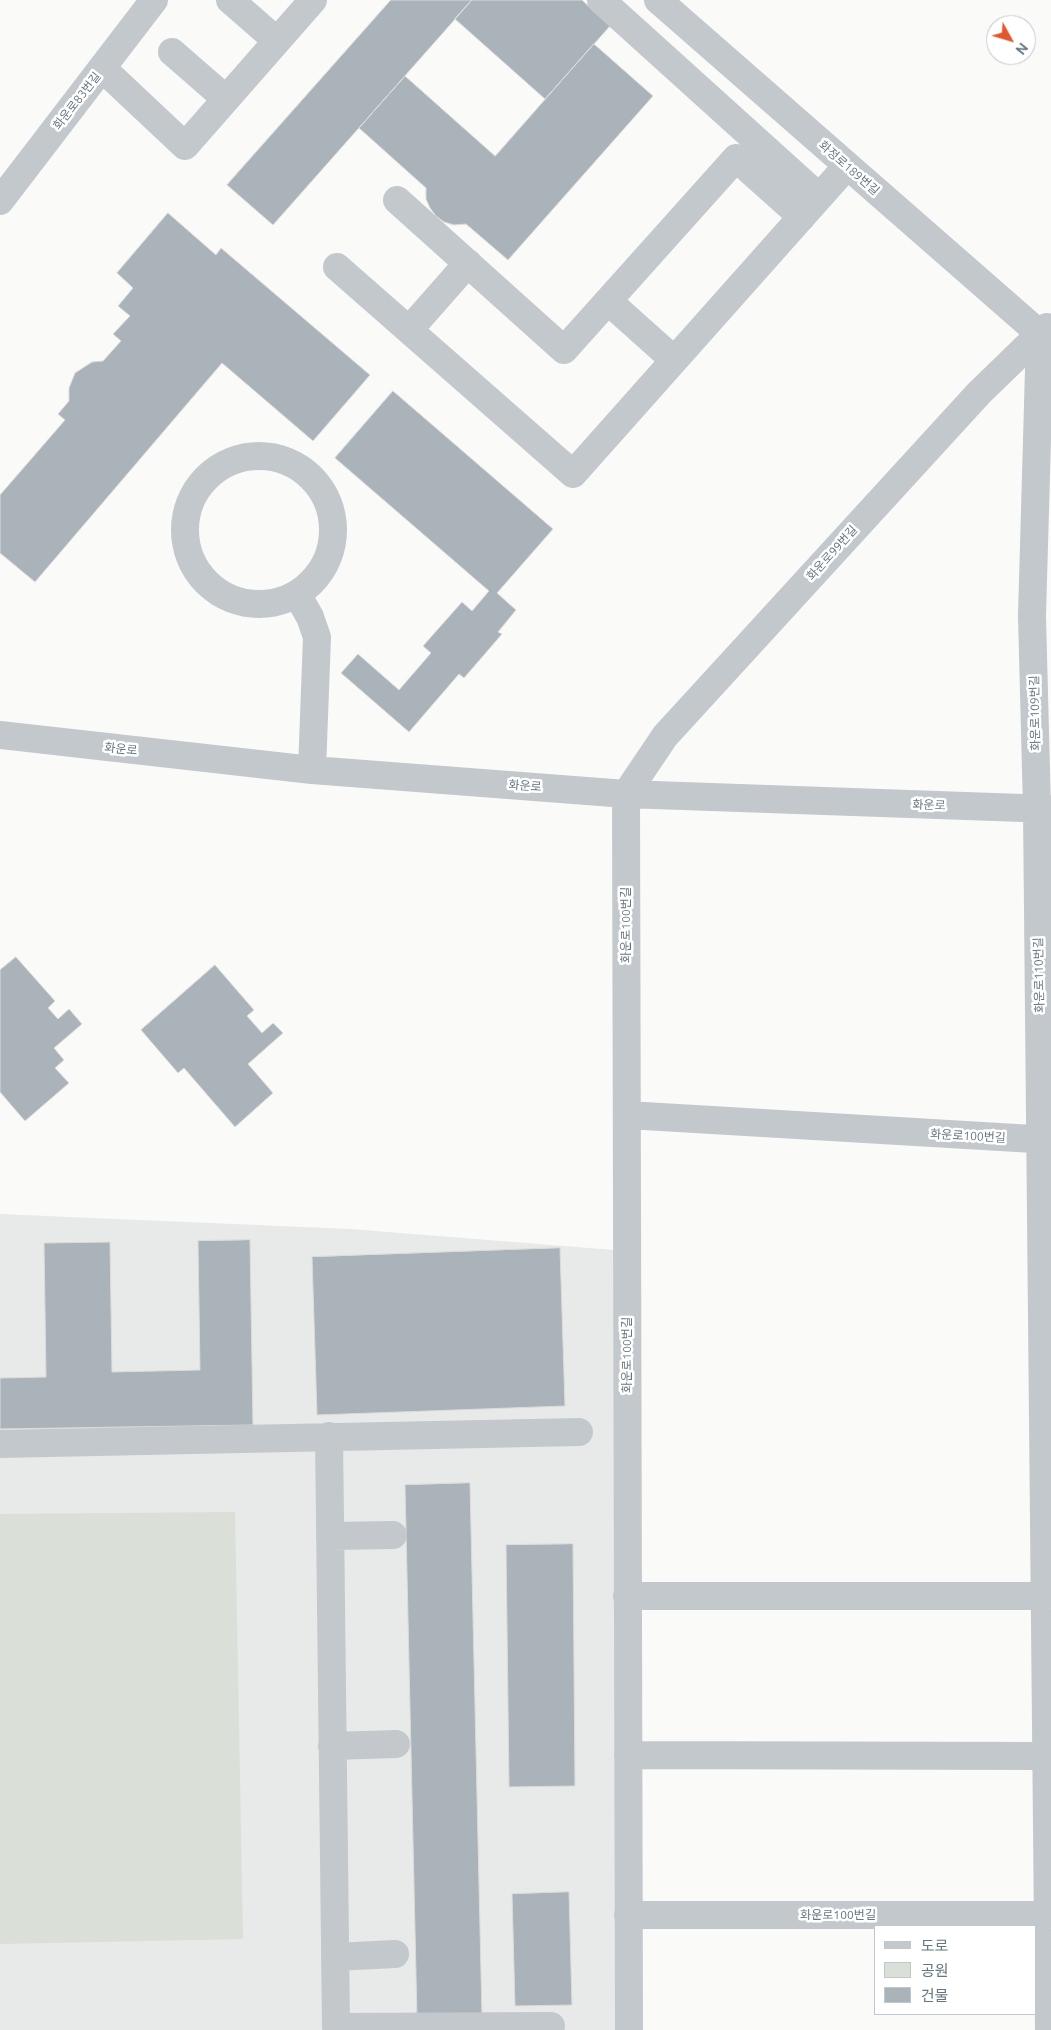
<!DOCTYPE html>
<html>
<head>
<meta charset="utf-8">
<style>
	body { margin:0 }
	#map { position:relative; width:1051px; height:2030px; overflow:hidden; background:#fafaf8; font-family:Ubuntu,"Noto Sans KR",sans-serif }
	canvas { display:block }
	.legend { position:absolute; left:874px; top:1925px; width:162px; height:90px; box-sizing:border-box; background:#fff; border:1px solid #c1c8cd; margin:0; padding:6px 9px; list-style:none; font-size:15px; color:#657683 }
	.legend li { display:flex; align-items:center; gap:10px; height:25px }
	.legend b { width:25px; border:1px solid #c1c8cd }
	.north { position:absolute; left:986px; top:15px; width:50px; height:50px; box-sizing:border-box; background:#fff; border:1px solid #c1c8cd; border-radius:50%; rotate:129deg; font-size:14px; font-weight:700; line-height:20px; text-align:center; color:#657683 }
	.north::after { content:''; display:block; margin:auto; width:18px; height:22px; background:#e4572e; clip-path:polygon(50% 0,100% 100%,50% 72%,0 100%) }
</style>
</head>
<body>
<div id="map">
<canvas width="1051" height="2030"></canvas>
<ul class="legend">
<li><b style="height:6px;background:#c3c8cc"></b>도로</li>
<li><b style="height:14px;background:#dadfd7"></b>공원</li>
<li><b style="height:14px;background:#aab3b9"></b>건물</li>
</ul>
<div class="north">N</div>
</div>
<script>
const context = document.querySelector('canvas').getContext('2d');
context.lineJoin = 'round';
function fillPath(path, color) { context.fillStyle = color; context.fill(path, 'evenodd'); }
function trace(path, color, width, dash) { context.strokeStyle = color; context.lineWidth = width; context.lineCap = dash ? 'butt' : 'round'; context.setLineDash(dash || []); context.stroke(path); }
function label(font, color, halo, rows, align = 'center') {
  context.font = font + ' Ubuntu,"Noto Sans KR",sans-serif'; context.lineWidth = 5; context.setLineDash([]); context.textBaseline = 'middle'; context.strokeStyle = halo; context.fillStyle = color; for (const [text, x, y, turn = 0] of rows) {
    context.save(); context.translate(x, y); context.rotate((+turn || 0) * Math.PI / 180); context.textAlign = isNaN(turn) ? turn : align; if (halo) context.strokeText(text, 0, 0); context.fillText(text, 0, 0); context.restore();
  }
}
fillPath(new Path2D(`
	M0,1214L350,1229L627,1251L629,2030H0Z`), '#e8e9e9');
fillPath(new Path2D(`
	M235,1512L243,1939L0,1944V1514Z`), '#dadfd7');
const building = new Path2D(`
	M391,0H472L273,225L227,185Z
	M472,0H582L610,26L545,99L455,19Z
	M594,44L653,96L508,260L466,224L454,225L444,222L436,216L430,208L426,199V188L359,128L405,76L495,156Z
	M168,213L216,255L221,248L370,375L313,441L222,363L35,582L0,553V495L65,420L58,414L69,401V388L75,373L92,362L103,361L121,341L113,334L130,316L118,306L133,288L117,273Z
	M393,391L553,529L497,593L516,610L498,632L502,634L464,678L459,674L409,732L341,673L358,654L399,690L431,653L423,646L462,602L472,611L489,591L335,458Z
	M16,957L55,1001L48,1008L58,1019L69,1009L82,1024L54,1048L64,1060L55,1068L69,1083L25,1121L0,1092V970Z
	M215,965L254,1010L247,1016L262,1033L273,1023L283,1033L248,1064L273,1093L235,1127L184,1068L178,1073L141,1030Z
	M250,1240L253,1425L0,1429V1378L46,1377L44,1243L110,1242L112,1372L200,1370L198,1241Z
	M560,1248L565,1406L317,1415L312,1257Z
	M470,1483L482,2017L417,2019L405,1485Z
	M573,1544L575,1786L509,1787L506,1545Z
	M569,1892L572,2005L515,2006L512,1894Z`);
fillPath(building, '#aab3b9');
trace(building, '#dcdcda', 1);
trace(new Path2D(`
	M230,0L277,41
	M601,0L819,197
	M658,0L1040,334L1032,616L1037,809L1049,2030
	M172,52L226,99
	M102,68L185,146L313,0
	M397,200L564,350L736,158L802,217
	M0,201L154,0
	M337,267L573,474L847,166
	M608,301L674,360
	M409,330L468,263
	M185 530a74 74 0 1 1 148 0a74 74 0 1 1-148 0Z
	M297,594L310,617L317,637L312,770
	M0,735L312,770L626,794L1051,809
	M627,1115L1051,1140
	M329,1436L336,2027L551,2026
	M0,1444L579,1432
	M330,1536L393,1535
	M627,1596H1045
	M332,1746L396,1744
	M628,1755L1046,1756
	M628,1915H1048
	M335,1957L395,1954
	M629,2030L626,794L665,736L979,393L1047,327`), '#c3c8cc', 28);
label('12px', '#657683', '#fff', [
	["화운로83번길",77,101,-52],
	["화정로189번길",849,168,41],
	["화운로99번길",832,553,-48],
	["화운로109번길",1035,713,-91],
	["화운로",121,749,6],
	["화운로",525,786,4],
	["화운로",929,805,2],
	["화운로100번길",626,925,-90],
	["화운로110번길",1039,975,-91],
	["화운로100번길",968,1136,3],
	["화운로100번길",627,1355,-90],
	["화운로100번길",838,1915]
]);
</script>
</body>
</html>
